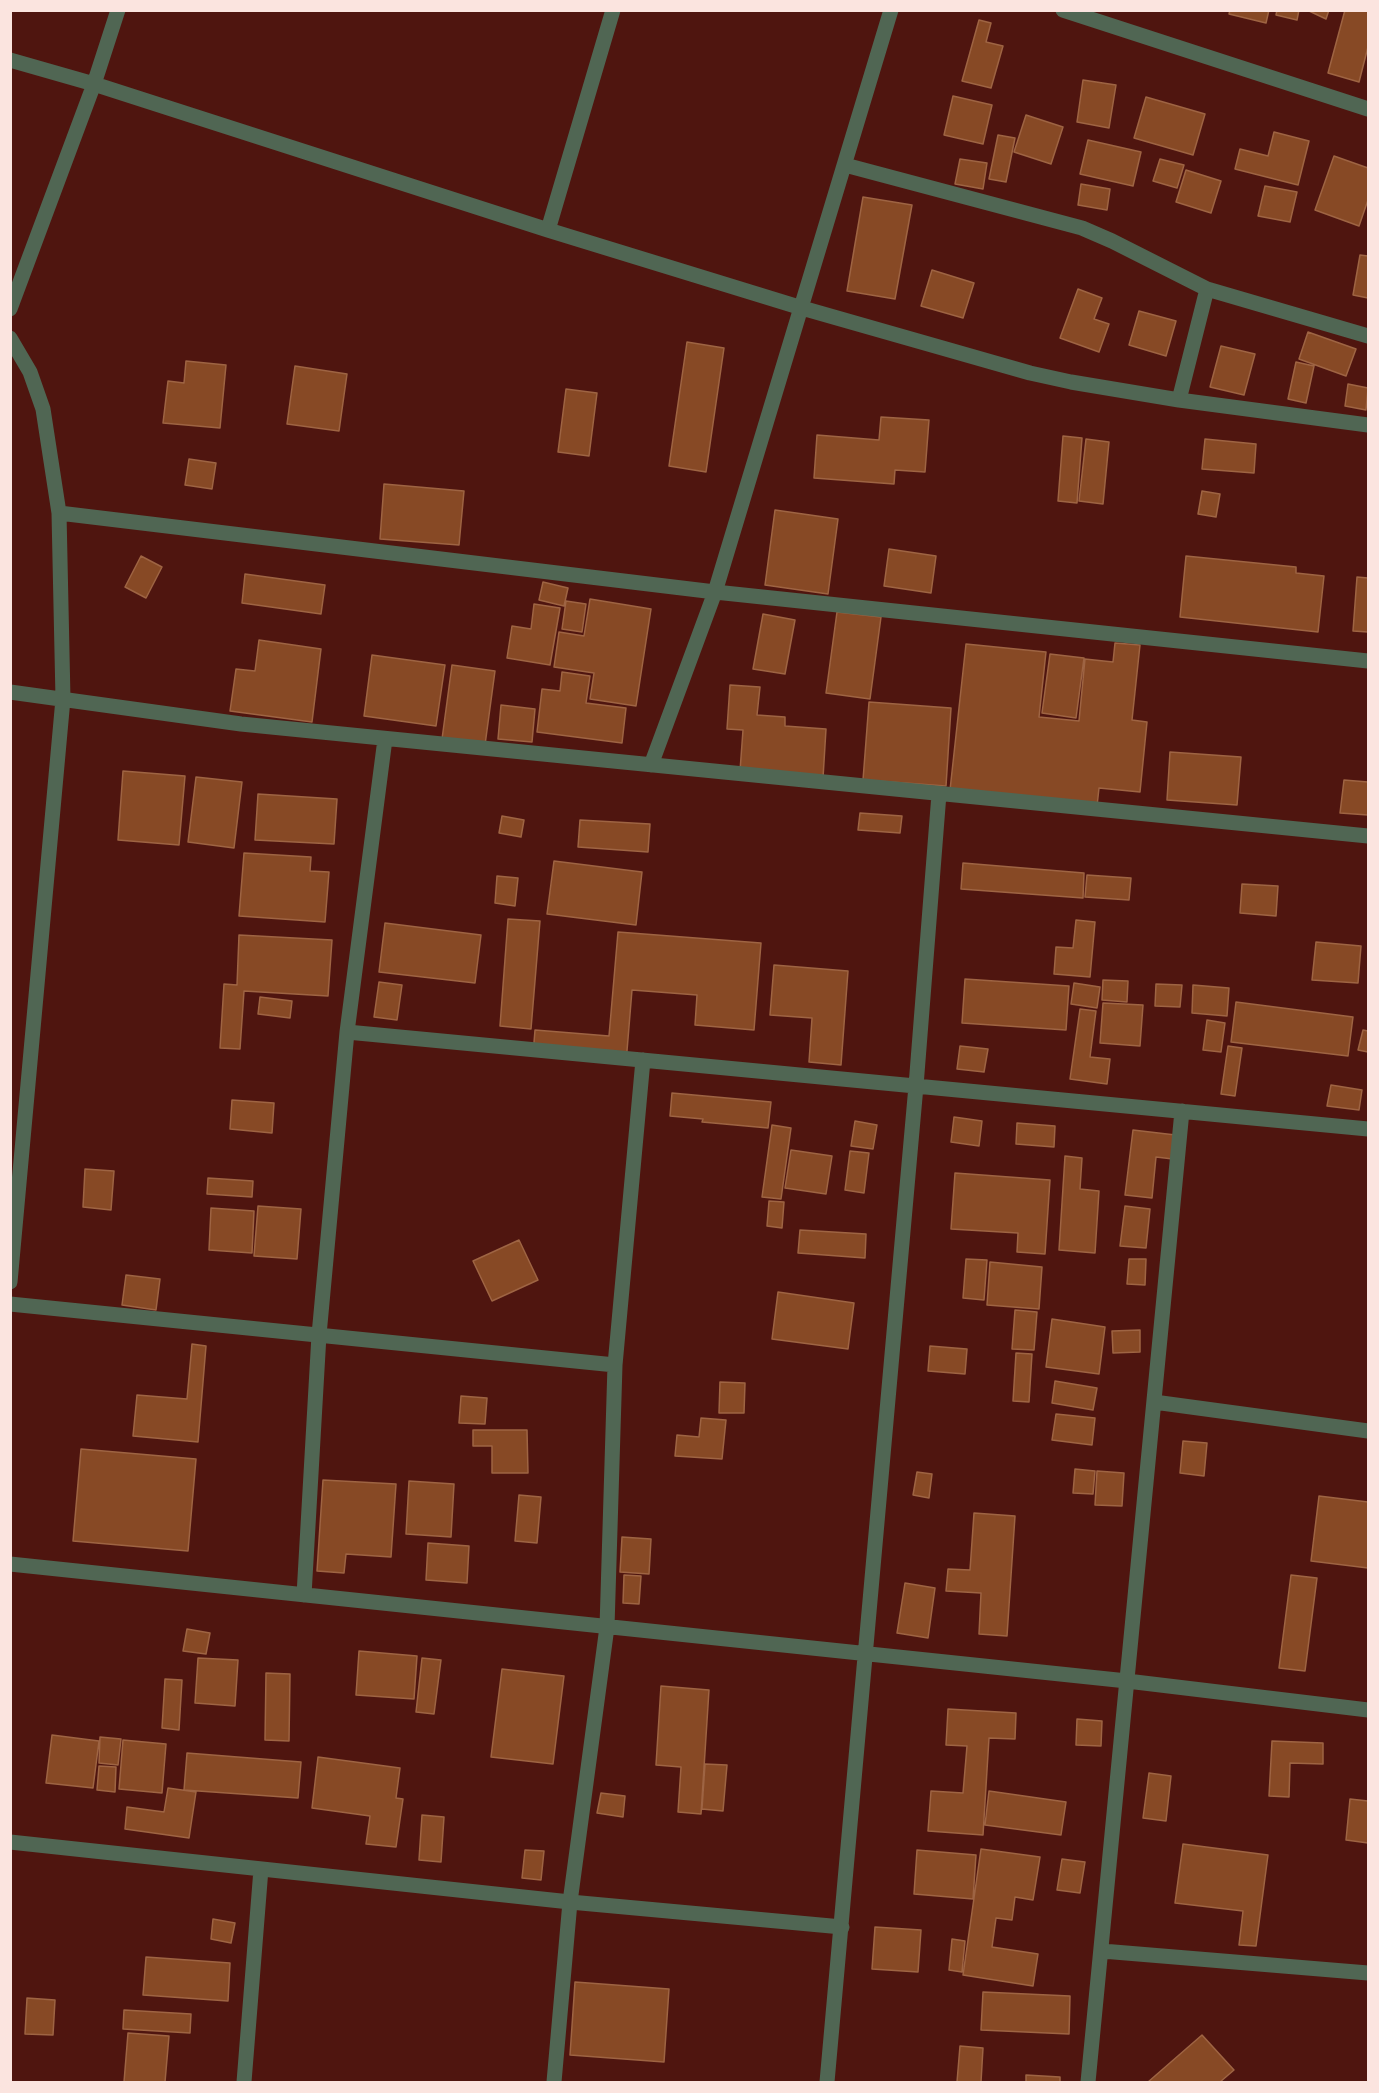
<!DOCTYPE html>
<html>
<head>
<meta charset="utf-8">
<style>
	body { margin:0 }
	#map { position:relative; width:1379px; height:2093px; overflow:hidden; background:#4f150f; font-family:Inter,sans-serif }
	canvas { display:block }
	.frame { position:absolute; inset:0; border:12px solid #fbe4df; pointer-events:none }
</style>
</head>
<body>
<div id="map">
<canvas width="1379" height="2093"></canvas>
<div class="frame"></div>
</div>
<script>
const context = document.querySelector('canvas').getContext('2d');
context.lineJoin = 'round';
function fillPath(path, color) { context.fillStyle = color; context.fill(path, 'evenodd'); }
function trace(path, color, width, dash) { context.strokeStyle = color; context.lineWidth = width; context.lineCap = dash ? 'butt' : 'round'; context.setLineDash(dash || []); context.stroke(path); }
const building = new Path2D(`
	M1230,10H1269L1266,23L1229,14Z
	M1277,10H1299L1297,20L1276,15Z
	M1307,10H1329L1326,19Z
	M1345,10H1368V47L1359,82L1328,73Z
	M979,20L991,23L986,42L1003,46L991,88L962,81Z
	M1083,80L1116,85L1109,128L1077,122Z
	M953,96L992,105L983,144L944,135Z
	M1146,97L1205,114L1193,155L1134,138Z
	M1026,115L1063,127L1051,164L1014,152Z
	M1274,132L1309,141L1298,185L1235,169L1240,149L1268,156Z
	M998,135L1015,138L1006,182L989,179Z
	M1088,140L1141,152L1133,186L1080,174Z
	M1334,156L1368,168V200L1359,226L1315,210Z
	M960,159L987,163L983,189L955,184Z
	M1160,159L1184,165L1177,188L1153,181Z
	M1186,170L1221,181L1211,213L1176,202Z
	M1081,184L1110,189L1107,210L1078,205Z
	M1265,186L1297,192L1290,222L1258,216Z
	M863,197L912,205L895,299L847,291Z
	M1360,255L1368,256V298L1353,295Z
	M932,270L974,283L963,318L921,306Z
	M1078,289L1102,298L1094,319L1109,324L1099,352L1060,338Z
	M1139,311L1176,321L1166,356L1129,345Z
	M1308,332L1356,349L1346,376L1299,359Z
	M687,342L724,348L706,472L669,466Z
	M1221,346L1255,354L1244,395L1210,387Z
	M186,361L226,365L220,428L163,423L168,381L184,383Z
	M1296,362L1314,366L1306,403L1288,399Z
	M295,366L347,374L339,431L287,424Z
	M1348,384L1368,388L1366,410L1345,406Z
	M566,389L597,393L589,456L558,452Z
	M881,417L929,420L925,472L895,470L894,484L814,478L817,435L879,440Z
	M1063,436L1082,438L1077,503L1058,501Z
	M1086,439L1109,442L1103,504L1079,501Z
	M1205,439L1256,444L1254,473L1202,469Z
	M189,459L216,463L212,489L185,485Z
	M384,484L464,491L459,545L380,539Z
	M1202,491L1220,494L1216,517L1198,514Z
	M775,510L838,519L828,594L765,585Z
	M889,549L936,556L931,593L884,586Z
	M141,556L162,567L146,598L125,587Z
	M1186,556L1296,567V573L1324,576L1318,632L1180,617Z
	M245,574L325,585L321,614L242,603Z
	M1357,577L1368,578V632L1353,631Z
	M543,582L568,588L564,606L539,600Z
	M590,599L651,609L636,706L590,699L594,673L554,667L559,632L584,636Z
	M566,601L586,604L582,632L562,629Z
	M534,604L560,608L550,665L507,658L512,626L531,629Z
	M837,612L881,617L870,699L826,693Z
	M763,614L795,620L785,674L753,669Z
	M259,640L321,649L312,722L230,711L236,669L255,671Z
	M1115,643L1140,645L1132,720L1147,722L1140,792L1099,788L1097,806L950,790L966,644L1046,652L1039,717L1079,721L1085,659L1113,662Z
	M1050,654L1084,658L1076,718L1042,713Z
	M372,655L445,665L436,726L364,716Z
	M452,665L495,671L485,745L442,739Z
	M562,672L590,676L586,703L626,708L622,743L537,732L542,689L560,691Z
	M730,685L760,687L757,715L785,717V726L826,729L823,778L740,771L743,730L727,729Z
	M869,702L951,708L946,786L863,780Z
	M501,705L535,709L532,742L498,739Z
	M1170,752L1241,757L1237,805L1167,800Z
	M123,771L185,776L179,845L118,840Z
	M196,777L242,782L234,848L188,842Z
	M1344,780L1368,782V815L1340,813Z
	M258,794L337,799L334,844L255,840Z
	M860,813L902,816L900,833L858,830Z
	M502,816L524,820L521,837L499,833Z
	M580,820L650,824L648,852L578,847Z
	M244,853L311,857L310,871L329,872L325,922L239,916Z
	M554,861L642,872L636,925L547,914Z
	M963,863L1084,873L1083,898L961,889Z
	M1087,875L1131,878L1129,900L1085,897Z
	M497,876L518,878L515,906L495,903Z
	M1242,884L1278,886L1276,916L1240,913Z
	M508,919L540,921L531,1029L500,1026Z
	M1076,920L1095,922L1090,977L1054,974L1056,947L1073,948Z
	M385,923L481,935L475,983L379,972Z
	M618,932L761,943L754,1030L695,1025L697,995L632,990L626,1063L533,1055L535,1030L609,1036Z
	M239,935L332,940L328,996L244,991L240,1049L220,1048L224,984L237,985Z
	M1316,942L1361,946L1358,983L1312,980Z
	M774,965L848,971L841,1065L809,1062L812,1018L770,1015Z
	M965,979L1069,986L1066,1030L962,1023Z
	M1103,980L1128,981L1127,1002L1102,1000Z
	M379,982L402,985L397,1020L374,1017Z
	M1074,983L1100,987L1097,1008L1071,1004Z
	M1156,984L1182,985L1180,1007L1155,1006Z
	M1193,985L1229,988L1227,1016L1192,1013Z
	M260,997L292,1001L290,1018L258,1014Z
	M1236,1002L1353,1017L1348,1056L1231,1042Z
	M1103,1003L1143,1005L1140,1046L1100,1043Z
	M1080,1009L1096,1011L1090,1057L1110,1059L1107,1084L1070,1079Z
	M1207,1020L1225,1023L1221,1052L1203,1050Z
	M1363,1030L1368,1031V1052L1358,1050Z
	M960,1046L988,1049L984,1072L957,1069Z
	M1228,1046L1242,1048L1235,1096L1221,1094Z
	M1331,1085L1362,1090L1359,1110L1327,1106Z
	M672,1093L771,1102L768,1128L702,1122L703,1119L670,1116Z
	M232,1100L274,1103L272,1133L230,1129Z
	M954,1117L982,1121L979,1146L951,1142Z
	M855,1121L877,1125L873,1149L851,1146Z
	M1017,1123L1055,1126L1054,1147L1016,1144Z
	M772,1125L791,1128L781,1199L762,1197Z
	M1133,1130L1184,1136L1181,1160L1156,1157L1152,1198L1125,1195Z
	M791,1150L832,1156L826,1194L785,1188Z
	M850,1151L869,1153L864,1193L845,1190Z
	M1065,1156L1082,1158L1080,1189L1099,1191L1095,1253L1059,1250Z
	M85,1169L114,1171L111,1210L83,1207Z
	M955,1173L1050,1180L1045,1254L1017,1252L1018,1233L951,1229Z
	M208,1178L253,1181L252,1197L207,1194Z
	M769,1201L784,1202L782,1228L767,1226Z
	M258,1206L301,1209L297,1259L254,1256Z
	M1125,1206L1150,1209L1146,1248L1120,1246Z
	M211,1208L254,1211L252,1253L209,1250Z
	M800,1230L866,1234L865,1258L798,1253Z
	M519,1240L538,1280L492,1301L473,1261Z
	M966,1259L987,1260L984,1300L963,1298Z
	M1129,1259H1146L1145,1285L1127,1284Z
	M990,1262L1042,1267L1039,1309L987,1305Z
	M126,1275L160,1279L156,1310L122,1305Z
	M778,1292L854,1303L848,1349L772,1339Z
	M1015,1310L1037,1312L1034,1350L1012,1349Z
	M1052,1319L1105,1327L1099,1374L1046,1367Z
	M1140,1330V1352L1113,1353L1112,1331Z
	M192,1344L206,1346L198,1442L133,1436L137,1395L187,1399Z
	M930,1346L967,1349L965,1374L928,1371Z
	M1016,1353L1032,1354L1029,1402L1013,1401Z
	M1055,1381L1097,1388L1093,1410L1052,1403Z
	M720,1382L745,1383L744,1413H719Z
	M461,1396L487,1398L485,1424L459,1423Z
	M1056,1414L1095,1418L1092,1445L1052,1440Z
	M701,1418L726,1420L722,1459L675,1456L677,1435L699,1437Z
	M473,1430H527L528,1473H492V1446H473Z
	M1183,1441L1207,1443L1204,1476L1180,1473Z
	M81,1449L196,1459L188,1551L73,1541Z
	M1075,1469L1095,1471L1093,1494L1073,1493Z
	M1097,1471L1124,1473L1122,1506L1095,1505Z
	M917,1472L932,1474L929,1498L913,1495Z
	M323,1480L396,1484L391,1557L346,1554L344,1573L317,1571Z
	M409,1481L454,1484L451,1537L406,1534Z
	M519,1495L541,1497L537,1543L515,1541Z
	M1319,1496L1368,1502V1568L1311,1561Z
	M974,1513L1015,1516L1007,1636L979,1634L981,1593L946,1591L948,1569L970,1570Z
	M622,1537L651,1539L649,1574L620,1572Z
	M428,1543L469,1546L467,1583L426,1580Z
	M624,1575L641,1576L639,1604L623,1603Z
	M1291,1575L1317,1578L1305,1671L1279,1668Z
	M905,1583L935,1588L928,1638L897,1633Z
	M187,1629L210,1633L206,1654L183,1651Z
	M359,1651L417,1656L414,1699L356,1695Z
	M198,1658L238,1660L235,1706L195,1703Z
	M422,1658L441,1660L434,1714L416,1712Z
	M502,1669L564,1676L553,1764L491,1757Z
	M266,1673L290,1674L289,1741L265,1740Z
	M165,1679L182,1680L179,1730L162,1728Z
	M661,1686L709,1690L701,1814L678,1812L681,1767L656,1765Z
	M948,1709L1016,1713L1015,1739L989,1738L983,1835L928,1831L931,1791L963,1793L967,1746L946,1745Z
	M1077,1719L1102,1721L1101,1746L1076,1745Z
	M52,1735L99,1741L93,1788L46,1783Z
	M100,1737L121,1739L118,1765L99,1763Z
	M123,1740L166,1744L162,1793L119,1789Z
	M1272,1741L1323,1743V1764L1290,1763L1289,1797L1269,1796Z
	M187,1753L301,1762L298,1798L184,1790Z
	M318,1757L400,1768L396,1798L403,1799L396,1847L366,1844L370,1816L312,1808Z
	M705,1764L727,1765L723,1811L702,1809Z
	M99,1766L116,1767L115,1792L97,1790Z
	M1149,1773L1171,1776L1166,1821L1143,1818Z
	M168,1788L196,1792L189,1838L125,1829L127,1807L164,1812Z
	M989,1791L1066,1802L1061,1835L985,1825Z
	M601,1793L625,1796L623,1817L597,1813Z
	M1350,1799L1368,1801V1843L1346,1840Z
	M422,1815L444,1817L441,1862L419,1860Z
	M1183,1844L1268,1855L1256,1946L1239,1945L1243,1911L1175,1903Z
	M981,1849L1040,1857L1033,1900L1015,1897L1012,1920L996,1918L992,1947L1038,1954L1033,1986L963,1975Z
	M525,1850L544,1851L541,1880L522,1878Z
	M917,1850L976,1855L973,1899L914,1894Z
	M1062,1859L1085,1862L1080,1893L1057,1890Z
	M213,1919L235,1923L231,1943L211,1939Z
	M875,1927L921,1930L918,1972L872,1969Z
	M952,1939L965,1941L962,1972L949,1970Z
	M146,1957L230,1963L228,2001L143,1995Z
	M575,1982L669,1989L664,2062L570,2055Z
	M983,1992L1070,1996L1069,2034L981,2030Z
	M27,1998L55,2000L53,2035L25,2034Z
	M124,2010L191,2014L190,2033L123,2029Z
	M128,2033L169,2036L165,2082H124Z
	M1202,2035L1234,2070L1220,2082H1148Z
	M960,2046L983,2048L981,2082H957Z
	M1026,2075L1060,2077V2082H1026Z`);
fillPath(building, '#874925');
trace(building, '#9e6443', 1.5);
trace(new Path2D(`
	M1063,10L1368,109
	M10,60L94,84L548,230L802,308L1030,373L1071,382L1179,400L1368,425
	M845,165L1082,228L1112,241L1207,289L1368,336
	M548,230L613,10
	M10,309L94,84L118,10
	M10,338L30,372L43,409L59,513L63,699L10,1282
	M1179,400L1207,289
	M59,513L715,592L1368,661
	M10,692L241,724L1368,836
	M651,765L715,592L891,10
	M347,1032L1368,1129
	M10,1304L615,1365
	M1154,1402L1368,1431
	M10,1564L1127,1681L1368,1710
	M304,1595L319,1335L347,1032L385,739
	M10,1842L570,1902L842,1927
	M1102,1951L1368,1973
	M244,2082L261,1869
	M554,2082L570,1902L607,1627L615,1365L643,1060
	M827,2082L916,1086L939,794
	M1088,2082L1182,1111`), '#506653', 15);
</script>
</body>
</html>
